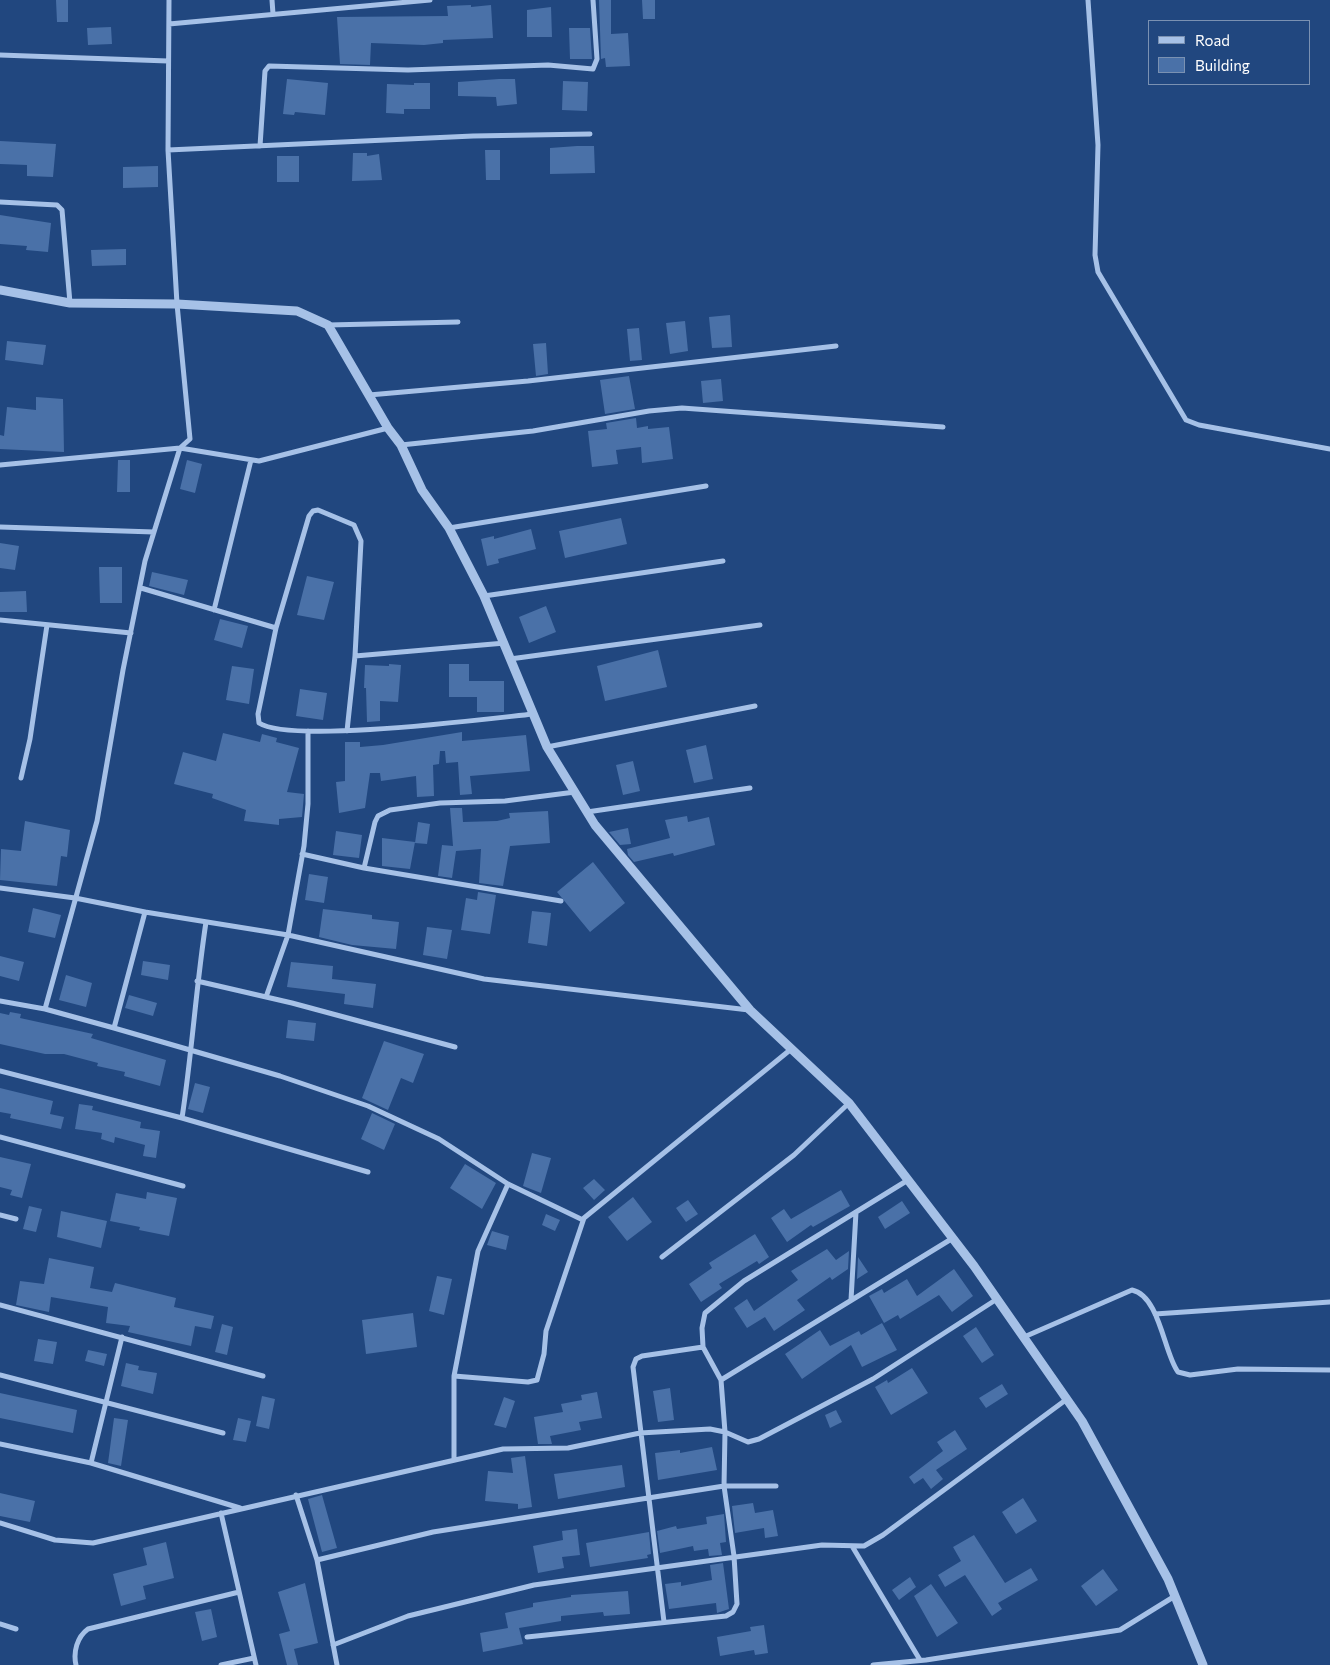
<!DOCTYPE html>
<html>
<head>
<meta charset="utf-8">
<style>
	body { margin:0 }
	#map { position:relative; width:1330px; height:1665px; overflow:hidden; background:#21477f; font-family:Commissioner,sans-serif }
	canvas { display:block }
	.legend { position:absolute; left:1148px; top:20px; width:162px; height:65px; box-sizing:border-box; background:#21477f; border:1px solid #7a91b2; margin:0; padding:6px 9px; list-style:none; font-size:15px; color:#fff }
	.legend li { display:flex; align-items:center; gap:10px; height:25px }
	.legend b { width:25px; border:1px solid #7a91b2 }
</style>
</head>
<body>
<div id="map">
<canvas width="1330" height="1665"></canvas>
<ul class="legend">
<li><b style="height:6px;background:#a6c1e7"></b>Road</li>
<li><b style="height:14px;background:#4a71a8"></b>Building</li>
</ul>
</div>
<script>
const context = document.querySelector('canvas').getContext('2d');
context.lineJoin = 'round';
function fillPath(path, color) { context.fillStyle = color; context.fill(path, 'evenodd'); }
function trace(path, color, width, dash) { context.strokeStyle = color; context.lineWidth = width; context.lineCap = dash ? 'butt' : 'round'; context.setLineDash(dash || []); context.stroke(path); }
fillPath(new Path2D(`
	M56,0H68V22H57Z
	M599,0H611V34L628,33L630,66L606,67L605,58L601,59Z
	M642,0H655V19H643Z
	M471,5V7L491,5L493,38L443,40V43L424,45L371,43L370,65L340,64L337,17L448,16L447,6Z
	M551,7L552,37H527V10Z
	M111,27L112,44L88,45L87,28Z
	M569,28H590L592,59H570Z
	M287,79L328,83L325,115L295,112L294,115L283,114Z
	M499,79H515L517,104L497,106L496,97L458,96V82Z
	M563,81L588,82L587,111L562,110Z
	M414,83H430V109H404V114L386,113L387,84L414,85Z
	M0,141L56,144L53,177L27,176V165L0,164Z
	M577,146H594L595,173L550,174V148Z
	M485,150H500V180H486Z
	M353,153H367V156L379,154L382,180L352,181Z
	M277,156H299V182H277Z
	M158,166V187L123,188V167Z
	M0,215L51,223L48,252L26,250L27,246L0,244Z
	M126,249V265L92,266L91,250Z
	M730,315L732,347L712,348L709,317Z
	M685,321L688,351L670,354L666,323Z
	M639,328L642,360L630,361L627,329Z
	M7,341L46,345L43,365L5,360Z
	M546,343L548,374L536,376L533,344Z
	M629,376L635,409L605,414L600,380Z
	M721,379L723,401L703,403L701,381Z
	M36,397L63,399L64,452L0,449V435L4,436L7,407L36,410Z
	M636,418L637,428L648,426V429L669,427L673,459L642,463L641,447L616,450L618,464L592,467L588,431L607,429L606,423Z
	M118,460H130V492H117Z
	M187,460L202,464L195,493L180,489Z
	M621,518L627,544L565,558L559,531Z
	M531,529L536,549L498,559L499,563L487,566L481,539L494,536V539Z
	M0,543L19,546L15,570L0,568Z
	M99,567H122V603H100Z
	M152,572L188,580L184,595L149,586Z
	M307,576L334,582L324,620L297,615Z
	M26,591L27,612H0V592Z
	M546,606L556,632L529,643L519,617Z
	M220,619L248,626L242,648L214,640Z
	M658,650L667,687L605,701L597,666Z
	M389,664L401,665L398,702L380,701V721L367,722L366,688H364L365,665L389,666Z
	M449,664H469V681H504V712H477V697H449Z
	M232,666L254,669L249,704L226,700Z
	M300,689L327,693L323,720L296,716Z
	M462,732V741L526,735L530,771L470,776L472,794L460,795L458,762L446,763L445,751H440L439,764L433,765L434,796L417,797L416,776L381,781L380,773H370L365,808L339,813L336,782L345,781V742H360V747L383,745Z
	M223,733L260,742L262,734L277,738L276,742L299,748L287,792L304,794L302,817L279,819V825L244,821L246,810L212,798L213,794L174,784L183,752L216,761Z
	M706,745L713,779L694,783L686,750Z
	M633,761L640,791L623,795L616,765Z
	M450,808H462L463,822L497,821L510,818L509,813L548,811L550,843L510,846L503,886L479,883L481,849L456,851L452,878L438,876L442,845L453,846Z
	M687,816L688,822L709,817L715,845L674,856L673,853L634,862L628,855L627,849L670,838L665,820Z
	M25,821L70,830L67,857L61,856L57,886L0,880L1,849L21,851Z
	M418,822L430,824L427,844L415,843Z
	M628,828L631,844L620,845L609,832Z
	M336,831L362,835L359,858L333,855Z
	M382,838L415,842L410,869L382,866Z
	M593,862L625,903L590,932L557,892Z
	M309,874L328,877L324,903L305,900Z
	M478,892L496,895L490,934L461,930L466,898L477,900Z
	M33,908L61,915L55,938L28,932Z
	M323,909L372,915V919L399,922L396,949L352,945L319,937Z
	M532,911L551,913L547,946L528,943Z
	M427,927L452,930L447,959L423,955Z
	M0,956L24,962L19,981L0,976Z
	M143,961L170,965L168,980L141,975Z
	M291,962L333,966L332,979L376,984L373,1008L344,1004L345,994L287,987Z
	M66,975L92,983L86,1007L59,1000Z
	M129,995L157,1003L153,1016L125,1008Z
	M10,1012L21,1014L20,1018L93,1034L91,1038L166,1060L160,1086L124,1076L125,1072L97,1066L98,1063L64,1054H45L0,1044V1013L9,1015Z
	M288,1020L316,1023L314,1041L286,1038Z
	M384,1041L424,1054L413,1083L401,1078L388,1110L362,1098Z
	M195,1083L210,1087L203,1113L188,1109Z
	M0,1088L53,1101L50,1114L64,1117L61,1129L10,1118L11,1114L0,1112Z
	M79,1104L93,1106L92,1110L141,1122L140,1128L160,1131L156,1158L143,1156L145,1145L115,1137L114,1143L101,1139L102,1133L75,1129Z
	M372,1113L395,1124L384,1150L361,1139Z
	M532,1153L551,1158L541,1193L523,1186Z
	M0,1157L31,1164L22,1198L10,1195L12,1190L0,1187Z
	M465,1164L496,1183L482,1209L450,1188Z
	M594,1179L605,1190L594,1200L583,1188Z
	M841,1190L850,1206L813,1227L811,1225L787,1242L771,1218L784,1209L791,1219Z
	M147,1192L177,1198L169,1236L139,1230L140,1227L110,1221L116,1193L146,1199Z
	M633,1197L652,1222L627,1241L608,1217Z
	M688,1200L698,1214L686,1222L676,1208Z
	M902,1201L910,1213L885,1229L878,1217Z
	M29,1206L42,1209L36,1232L23,1229Z
	M61,1211L107,1221L101,1248L57,1237Z
	M546,1214L560,1220L555,1231L542,1225Z
	M492,1231L509,1236L506,1250L487,1245Z
	M755,1234L769,1257L759,1264L757,1261L719,1284L722,1288L701,1302L689,1284L712,1268L709,1263Z
	M827,1249L836,1260L849,1251L848,1269L832,1280L830,1277L797,1300L805,1310L774,1331L765,1317L747,1328L734,1308L747,1299L754,1311L798,1280L791,1271Z
	M858,1257L868,1272L857,1279Z
	M49,1258L94,1267L90,1288L112,1292L115,1283L176,1298L174,1307L214,1316L211,1329L195,1326L191,1346L128,1332L130,1326L106,1323L108,1307L51,1297L49,1312L16,1305L20,1281L44,1284Z
	M954,1269L973,1296L952,1312L939,1295L900,1319L898,1315L884,1323L869,1296L882,1289L884,1293L907,1279L917,1296Z
	M437,1276L452,1279L444,1315L429,1311Z
	M413,1313L417,1347L366,1354L362,1320Z
	M882,1323L897,1350L862,1367L851,1345L802,1379L785,1354L820,1330L830,1346L859,1331L861,1335Z
	M222,1324L233,1327L227,1355L215,1352Z
	M976,1327L994,1355L982,1363L963,1336Z
	M38,1339L57,1342L53,1364L34,1361Z
	M88,1350L107,1354L104,1366L85,1361Z
	M126,1363L139,1366L138,1370L157,1373L153,1394L121,1386Z
	M912,1368L928,1393L891,1415L875,1387L887,1380L888,1383Z
	M1002,1384L1008,1394L986,1408L979,1398Z
	M670,1388L674,1420L658,1422L653,1391Z
	M597,1392L602,1418L579,1422L581,1430L550,1436L552,1444H538L534,1417L563,1412L561,1404L582,1400L581,1395Z
	M0,1393L77,1410L73,1433L0,1418Z
	M262,1396L275,1399L269,1429L256,1426Z
	M504,1397L515,1401L506,1428L494,1425Z
	M836,1410L842,1422L830,1428L825,1415Z
	M114,1418L128,1420L121,1466L108,1463Z
	M238,1418L251,1421L246,1442L233,1440Z
	M955,1430L967,1449L936,1470L943,1479L931,1489L923,1478L914,1484L909,1477L943,1451L937,1442Z
	M712,1447L717,1470L658,1480L655,1453L680,1450V1453Z
	M525,1456L532,1507L518,1509V1504L485,1501L488,1471L513,1473L511,1458Z
	M622,1465L625,1487L558,1499L554,1474Z
	M0,1493L35,1501L30,1522L0,1516Z
	M322,1495L337,1548L322,1552L308,1499Z
	M1023,1498L1037,1521L1016,1534L1002,1512Z
	M753,1503L755,1513L773,1510L778,1536L765,1538L764,1528L735,1533L732,1506Z
	M724,1514L726,1542L720,1543L722,1555L709,1556L708,1549L694,1551L693,1546L660,1553L657,1531L676,1526L677,1529L707,1524L706,1517Z
	M577,1529L580,1555L562,1557L564,1568L538,1573L533,1546L563,1540L562,1531Z
	M649,1532L651,1554L647,1555L648,1558L590,1567L586,1543Z
	M974,1535L1005,1583L1031,1568L1038,1580L998,1603L1002,1609L992,1616L965,1575L945,1587L938,1575L961,1561L953,1547Z
	M166,1542L174,1578L143,1586L146,1599L121,1606L113,1574L147,1565L143,1548Z
	M723,1563L729,1609L717,1613L716,1603L669,1609L665,1584L681,1582V1586L712,1580L710,1565Z
	M1103,1569L1118,1590L1096,1606L1081,1586Z
	M910,1577L916,1587L899,1600L892,1590Z
	M305,1583L318,1643L294,1649L298,1665H287L279,1634L290,1631L278,1592Z
	M931,1584L958,1623L937,1637L914,1596Z
	M628,1591L630,1614L604,1616L603,1612L561,1616V1621L519,1628L523,1644L483,1652L480,1633L508,1628L505,1613L533,1607V1603L571,1597V1595Z
	M211,1609L217,1637L202,1641L195,1612Z
	M764,1625L768,1653L755,1655L754,1650L720,1656L717,1637L751,1631L750,1627Z`), '#4a71a8');
trace(new Path2D(`
	M272,0L273,14
	M1088,0L1098,145L1095,255L1098,272L1186,420L1199,425L1330,449
	M169,24L430,0
	M0,55L168,61
	M260,146L265,71L269,66L408,70L548,65L593,69L597,59L593,0
	M168,150L473,136L590,134
	M0,202L57,205L62,210L70,303
	M328,325L458,322
	M369,395L528,381L836,346
	M401,445L533,431L649,411L682,408L943,427
	M0,465L180,448L259,461L388,428
	M0,527L154,532
	M449,528L706,486
	M141,588L276,628
	M484,596L723,561
	M214,610L251,460
	M0,620L131,633
	M355,656L505,643
	M510,659L760,625
	M347,731L355,656L361,541L354,525L318,510L313,511L309,516L276,628L258,714L259,723C291,744 485,719 533,714
	M547,747L755,706
	M21,778L30,739L47,625
	M587,812L750,788
	M302,854L364,868L561,901
	M364,868L375,822L378,816L390,810L440,803L505,801L575,792
	M0,888L75,898L145,912L288,935L484,979L749,1010
	M197,981L292,1003L455,1047
	M266,997L288,935L304,846L308,804V731
	M0,1001L45,1009L114,1028L280,1076L368,1106L439,1139L508,1184L583,1220
	M45,1009L97,821L123,670L145,561L180,448L190,439L177,304L168,150L169,0
	M114,1028L145,912
	M0,1071L182,1118L368,1172
	M182,1118C192,1053 196,987 206,922
	M0,1137L183,1186
	M0,1215L16,1219
	M662,1257L794,1155L849,1103
	M851,1300L856,1212
	M0,1305L263,1376
	M1155,1314L1330,1302
	M1024,1337L1132,1290C1160,1296 1164,1354 1178,1372L1190,1375L1238,1369L1330,1370
	M0,1375L223,1433
	M454,1376L528,1382L537,1380L544,1354L546,1331L584,1218L790,1050
	M721,1380L953,1238
	M0,1444L91,1463L122,1337
	M454,1460V1376L478,1251L508,1184
	M91,1463L240,1508
	M296,1495L317,1560L337,1665
	M221,1513L256,1665
	M0,1523L55,1540L93,1543L503,1449L568,1448L640,1433L710,1429L725,1432L748,1442L759,1439L873,1379L997,1299
	M852,1546L920,1660
	M317,1560L433,1532L724,1486H776
	M664,1622L633,1367L636,1359L642,1356L703,1347
	M0,1624L16,1629
	M527,1637L726,1616L733,1612L737,1604L734,1556L724,1486L725,1432L721,1380L703,1347L702,1328L705,1313L744,1281L908,1180
	M333,1645L408,1616L534,1585L822,1545L864,1546L883,1535L1067,1399
	M76,1665C73,1652 77,1637 88,1629L239,1592
	M221,1665L254,1658
	M873,1665L926,1660L1120,1630L1175,1596`), '#a6c1e7', 5);
trace(new Path2D(`
	M0,290L70,303L177,304L297,311L328,325L388,428L401,445L422,490L449,528L484,596L547,747L595,825L750,1010L849,1103L974,1266L1082,1421L1168,1579L1203,1665`), '#a6c1e7', 9);
</script>
</body>
</html>
